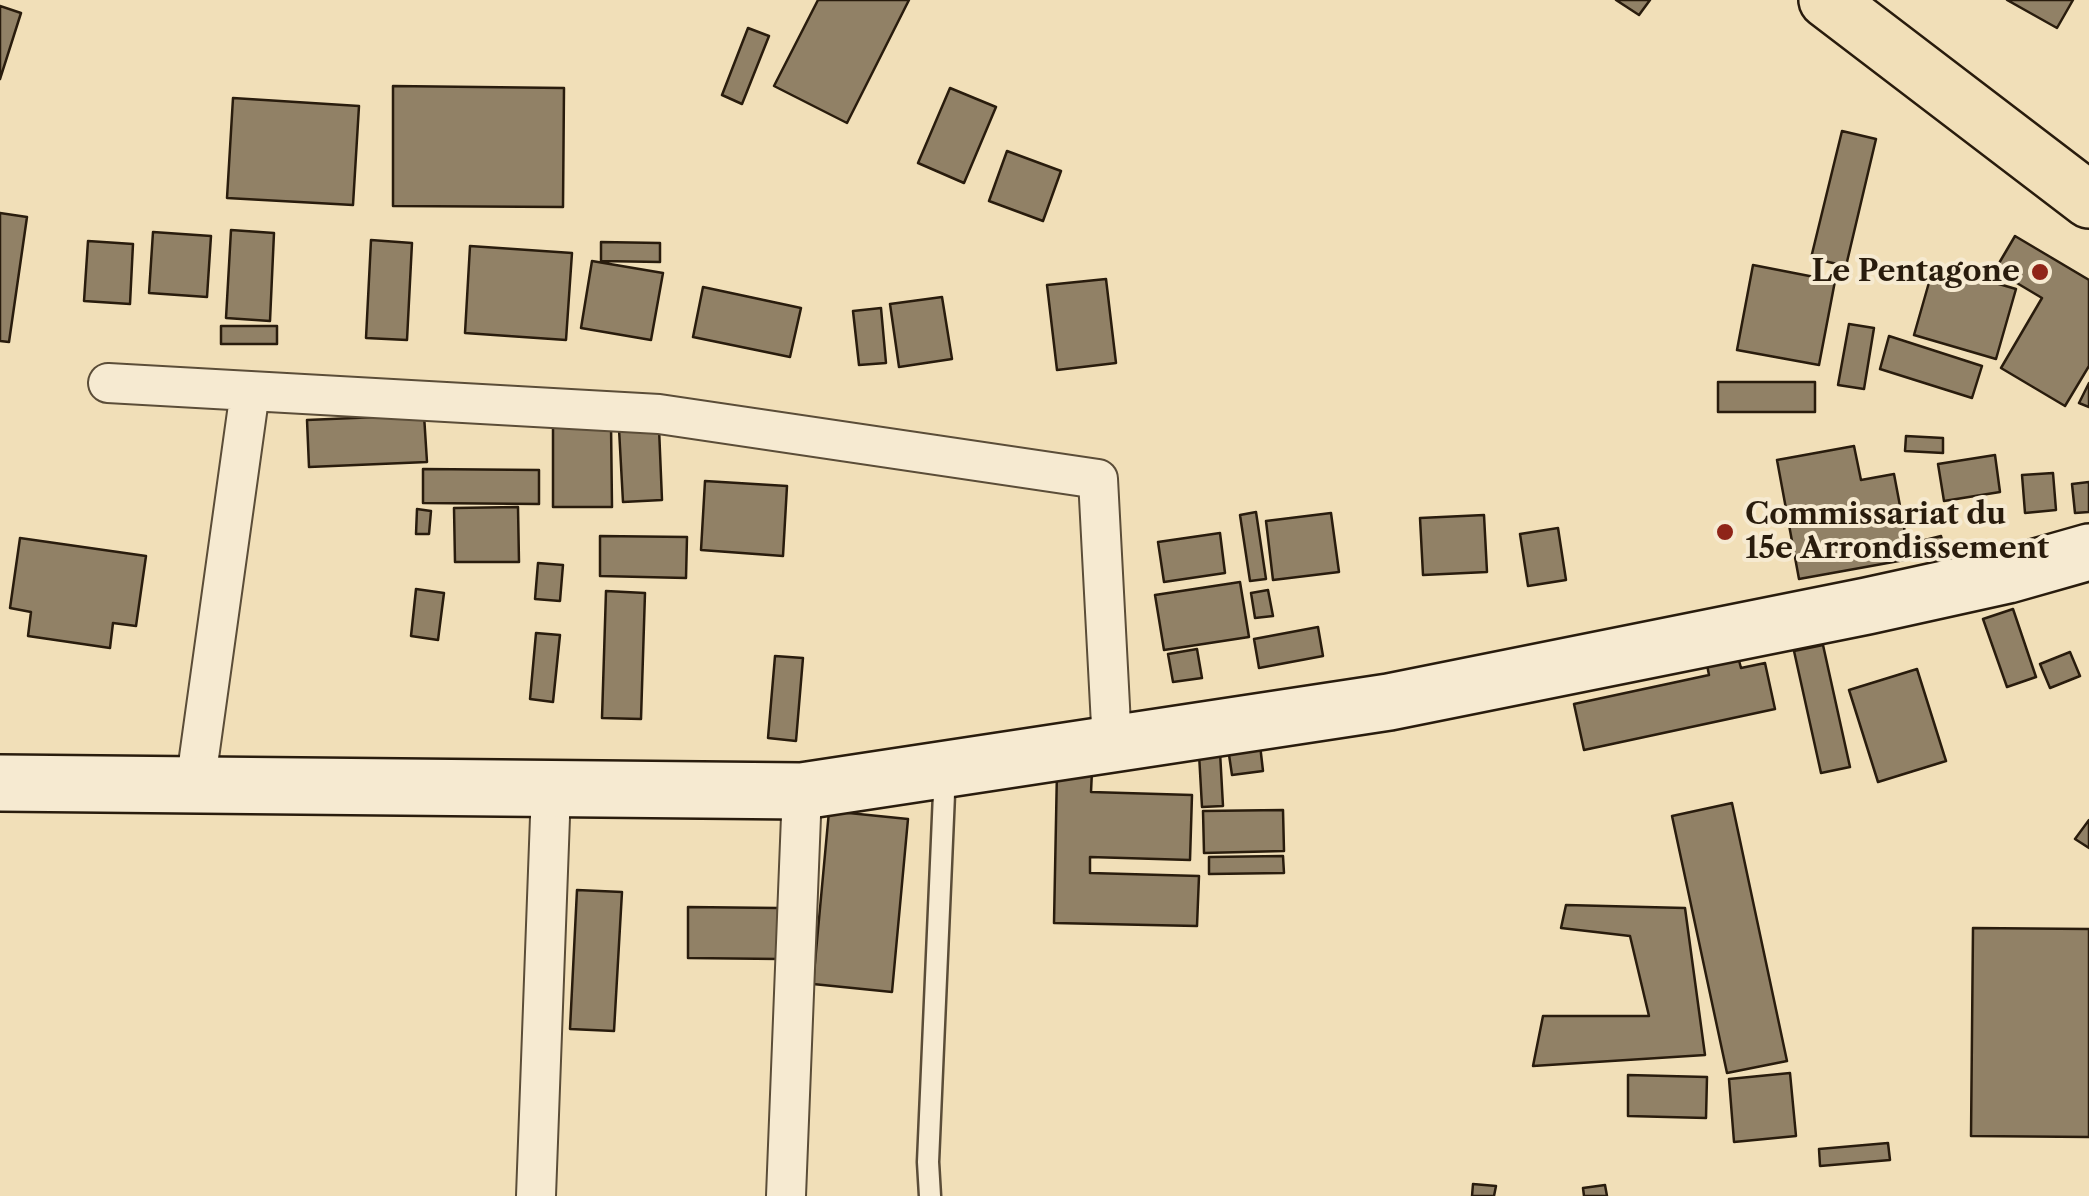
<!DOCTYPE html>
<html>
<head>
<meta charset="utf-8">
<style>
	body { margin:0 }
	canvas { display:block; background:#f1dfb8 }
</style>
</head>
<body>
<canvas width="2089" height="1196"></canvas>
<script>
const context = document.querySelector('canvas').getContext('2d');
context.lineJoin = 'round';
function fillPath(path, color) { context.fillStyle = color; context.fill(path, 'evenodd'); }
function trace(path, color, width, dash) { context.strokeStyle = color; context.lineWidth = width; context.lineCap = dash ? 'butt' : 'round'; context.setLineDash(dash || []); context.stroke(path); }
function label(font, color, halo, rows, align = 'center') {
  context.font = font + ' "Libre Caslon Text",serif'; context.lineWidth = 8; context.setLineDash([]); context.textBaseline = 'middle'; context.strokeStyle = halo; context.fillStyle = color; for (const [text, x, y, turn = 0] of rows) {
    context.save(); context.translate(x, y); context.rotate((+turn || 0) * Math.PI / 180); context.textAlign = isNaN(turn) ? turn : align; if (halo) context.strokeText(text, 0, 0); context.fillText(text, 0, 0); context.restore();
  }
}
const building = new Path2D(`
	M818,0H909L847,123L774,86Z
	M1616,0H1650L1639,15Z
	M2007,0H2073L2057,28Z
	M0,6L21,13L0,79Z
	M748,28L769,36L742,104L722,95Z
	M393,86L564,88L563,207L393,206Z
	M950,88L996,107L964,183L918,163Z
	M233,98L359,106L353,205L227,198Z
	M1842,131L1876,139L1846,266L1811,258Z
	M1007,151L1061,171L1043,221L989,201Z
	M0,213L27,217L9,342L0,341Z
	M231,230L274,233L270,321L226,318Z
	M153,232L211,236L207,297L149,293Z
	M2015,236L2089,280V366L2065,406L2001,368L2042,298L1995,270Z
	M371,240L412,243L407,340L366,338Z
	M88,241L133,244L130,304L84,301Z
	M601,242L660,243V262L601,261Z
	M470,246L572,253L566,340L465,333Z
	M592,261L663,273L651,340L581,328Z
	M1753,265L1835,281L1819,365L1737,350Z
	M1934,265L2016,289L1996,359L1914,335Z
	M1106,279L1116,363L1057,370L1047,285Z
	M703,287L801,308L790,357L693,337Z
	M942,297L952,359L899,367L890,304Z
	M881,308L886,363L859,365L853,311Z
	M1849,324L1874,328L1864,389L1838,385Z
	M221,326H277V344H221Z
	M1889,336L1982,366L1972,398L1880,369Z
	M1718,382H1815V412H1718Z
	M2089,383V407L2079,403Z
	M424,415L427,462L309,467L307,420Z
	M553,423H611L612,507H553Z
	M659,428L662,500L623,502L619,429Z
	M1906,436L1943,438V453L1905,451Z
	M1854,446L1861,480L1894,474L1910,559L1799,579L1777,460Z
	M1995,455L2000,492L1944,501L1938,464Z
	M423,469L539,470V504L423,503Z
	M2053,473L2056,510L2025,513L2022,475Z
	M705,481L787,486L783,556L701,550Z
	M2089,482V512L2075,513L2072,484Z
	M518,507L519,562H455L454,508Z
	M417,509L431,511L429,534H416Z
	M1256,512L1266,579L1250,581L1240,515Z
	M1331,513L1339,572L1273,580L1266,521Z
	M1484,515L1487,572L1423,575L1420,518Z
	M1558,528L1566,580L1528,586L1520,534Z
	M1220,533L1225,573L1164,582L1158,542Z
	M600,536L687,537L686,578L600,576Z
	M1941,536L1946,554L1926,560L1921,541Z
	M20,538L146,556L136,626L113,623L110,648L28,636L31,612L10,608Z
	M538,563L563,565L560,601L535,599Z
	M1240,582L1249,637L1164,650L1155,595Z
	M416,589L444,593L438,640L411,636Z
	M1268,590L1273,616L1255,618L1251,593Z
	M606,591L645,593L641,719L602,718Z
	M2013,609L2036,677L2007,687L1983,619Z
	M1318,627L1323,656L1259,668L1254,639Z
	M536,633L560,635L553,702L530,699Z
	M1823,645L1850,767L1821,773L1794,651Z
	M1197,649L1202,678L1173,682L1168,654Z
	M2070,652L2080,676L2050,688L2040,664Z
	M1737,653L1741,668L1765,663L1775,709L1584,750L1574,704L1709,675L1706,660Z
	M775,656L803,658L796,741L768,738Z
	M1917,669L1946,761L1878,782L1849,690Z
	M1260,745L1263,771L1232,775L1228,748Z
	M1220,752L1223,806L1202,807L1199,754Z
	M1057,770L1092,771L1091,792L1192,795L1190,860L1090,857V873L1199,876L1197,926L1054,923Z
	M1732,803L1787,1061L1727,1073L1672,816Z
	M1283,810L1284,851L1204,853L1203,811Z
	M829,811L908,819L892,992L813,984Z
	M2089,820V848L2075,839Z
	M1283,856L1284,873L1209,874V857Z
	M577,890L622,892L614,1031L570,1029Z
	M1566,905L1685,908L1705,1055L1533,1066L1543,1016H1649L1630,936L1561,928Z
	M688,907L778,908L779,959L688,958Z
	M1973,928L2089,929V1137L1971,1136Z
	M1790,1073L1796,1136L1734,1142L1729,1079Z
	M1628,1075L1707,1077L1706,1118L1628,1116Z
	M1888,1143L1890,1160L1820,1166L1819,1149Z
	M1473,1184L1496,1186L1494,1196H1472Z
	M1605,1185L1607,1196H1584L1583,1188Z`);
fillPath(building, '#918166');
trace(building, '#291c0d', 2.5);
const lane = new Path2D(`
	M930,1196L928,1162L945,771`);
const street = new Path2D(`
	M108,383L659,414L1098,479L1112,744
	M195,786L250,391
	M536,1196L551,790
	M786,1196L802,791`);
const secondary = new Path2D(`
	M0,783L802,791L1389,702L1867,606L2008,575L2089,552`);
const highway = new Path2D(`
	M1827,0L2089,200`);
trace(lane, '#5b4d38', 25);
trace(street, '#5b4d38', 42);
trace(secondary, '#291c0d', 60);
trace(highway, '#291c0d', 60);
trace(lane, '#f6ead1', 20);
trace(street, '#f6ead1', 38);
trace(secondary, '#f6ead1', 55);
trace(highway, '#f1dfb8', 55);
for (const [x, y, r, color] of [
	[2040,272,10,"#8f2418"],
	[1725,532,10,"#8f2418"]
]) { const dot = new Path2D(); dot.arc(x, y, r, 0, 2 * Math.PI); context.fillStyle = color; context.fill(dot); trace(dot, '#f6ead1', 4); }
label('bold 30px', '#291c0d', '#f6ead1', [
	["Le Pentagone",2020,272],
	["Commissariat du",1745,515,"left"],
	["15e Arrondissement",1745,549,"left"]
], 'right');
</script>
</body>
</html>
